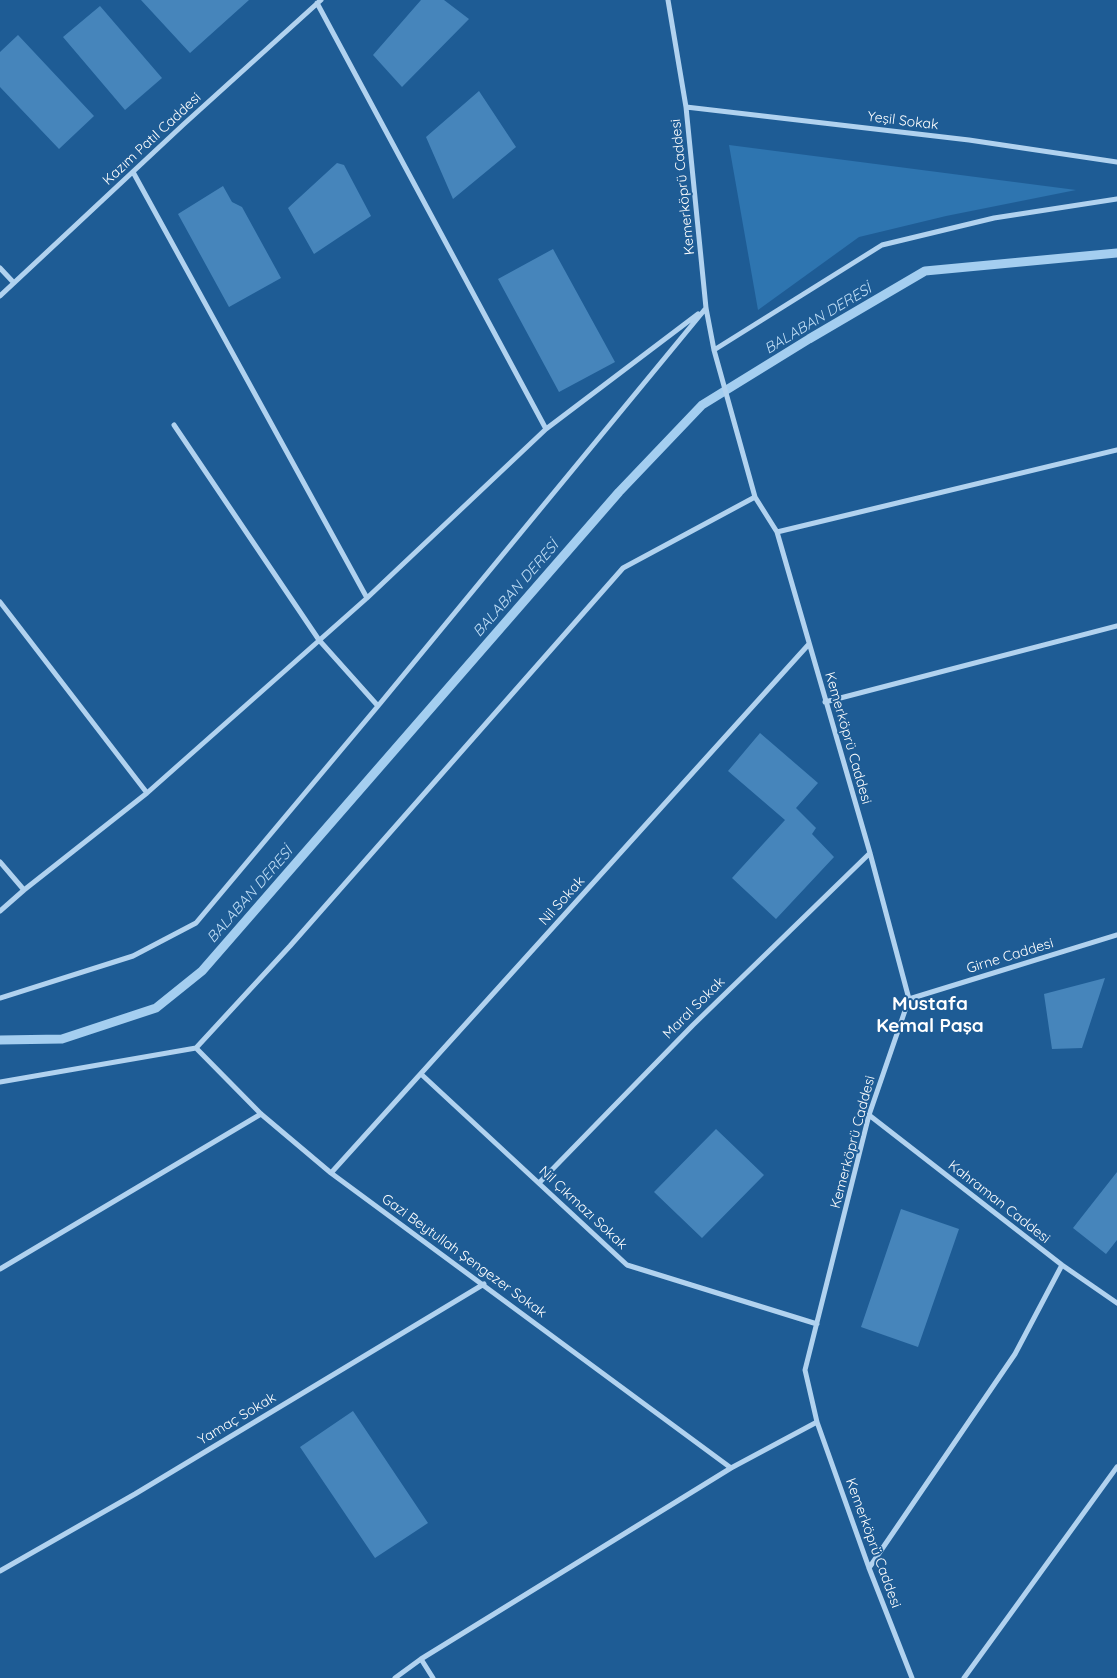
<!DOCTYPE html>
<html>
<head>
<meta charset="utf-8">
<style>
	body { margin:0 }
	canvas { display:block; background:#1e5c95 }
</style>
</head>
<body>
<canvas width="1117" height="1678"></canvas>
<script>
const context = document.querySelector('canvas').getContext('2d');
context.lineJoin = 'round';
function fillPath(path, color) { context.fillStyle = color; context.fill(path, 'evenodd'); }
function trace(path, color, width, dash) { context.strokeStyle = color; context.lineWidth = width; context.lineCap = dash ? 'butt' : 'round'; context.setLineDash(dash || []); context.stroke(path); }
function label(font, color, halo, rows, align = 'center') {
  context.font = font + ' Quicksand,sans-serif'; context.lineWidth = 4; context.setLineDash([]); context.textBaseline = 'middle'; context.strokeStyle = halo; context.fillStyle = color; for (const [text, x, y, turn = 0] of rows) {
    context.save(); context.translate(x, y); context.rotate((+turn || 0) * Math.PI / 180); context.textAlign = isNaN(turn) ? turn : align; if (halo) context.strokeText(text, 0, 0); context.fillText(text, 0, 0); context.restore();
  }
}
fillPath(new Path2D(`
	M729,145L1076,190L946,216L859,237L758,310Z`), '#2e75b0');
trace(new Path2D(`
	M0,1040L62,1039L156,1008L202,971L619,492L702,405L809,339L925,271L1117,253`), '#a4cef0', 9);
fillPath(new Path2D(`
	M141,0H249L190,53Z
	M421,0H444L469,19L402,87L373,55Z
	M100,6L162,78L125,110L63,37Z
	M18,35L94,116L59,149L0,87V52Z
	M479,91L516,147L453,199L426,137Z
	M337,163L344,165L371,216L314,254L288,208Z
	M223,186L232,202L242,207L281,278L229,307L178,214Z
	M553,249L615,362L559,392L498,279Z
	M760,733L818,783L796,808L816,828L812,834L834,857L776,919L732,878L785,820L728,771Z
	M1105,978L1082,1048L1052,1049L1044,994Z
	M716,1129L764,1175L702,1238L654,1192Z
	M1117,1172V1240L1106,1254L1073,1228Z
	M901,1209L959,1229L918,1347L861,1327Z
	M353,1411L428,1523L375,1558L300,1447Z`), '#4685bb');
trace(new Path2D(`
	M668,0L686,107L706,308L714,350L755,497L777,532L870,853L909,999L869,1115L805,1370L817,1422L869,1568L912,1678
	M317,3L546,429
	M686,107L969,140L1117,162
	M133,172L367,598
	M0,268L14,283
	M0,296L184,124L321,0
	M714,350L882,245L994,218L1117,199
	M174,425L319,640L378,706
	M777,532L1117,450
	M0,602L147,793
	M825,702L1117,626
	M0,862L24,890
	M0,911L24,890L147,793L367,598L546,429L698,314
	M0,998L133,956L196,923L378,706L706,308
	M909,999L1117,935
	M196,1048L261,1114L331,1173L731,1468
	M421,1074L627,1265L817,1324
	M0,1082L196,1048L290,946L623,568L755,497
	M869,1115L1062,1265L1117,1303
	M331,1173L809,644
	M539,1183L693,1025L870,853
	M0,1269L261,1114
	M869,1568L1015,1354L1062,1265
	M0,1571L135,1494L484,1284
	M421,1659L433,1678
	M395,1678L421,1659L731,1468L817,1422
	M964,1678L1117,1467`), '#b1d2ef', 5);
label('14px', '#fff', '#1e5c95', [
	["Yeşil Sokak",903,121,7],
	["Kazım Patıl Caddesi",152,139,-43],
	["Kemerköprü Caddesi",683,187,-96],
	["Kemerköprü Caddesi",848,738,74],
	["Nil Sokak",562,901,-48],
	["Girne Caddesi",1010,956,-17],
	["Maral Sokak",694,1008,-45],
	["Kemerköprü Caddesi",853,1142,-75],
	["Kahraman Caddesi",999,1202,38],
	["Nil Çıkmazı Sokak",583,1208,43],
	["Gazi Beytullah Şengezer Sokak",464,1256,36],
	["Yamaç Sokak",237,1419,-31],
	["Kemerköprü Caddesi",873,1543,70]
]);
label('italic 15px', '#bddcf5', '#1e5c95', [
	["BALABAN DERESİ",818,319,-31],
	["BALABAN DERESİ",516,589,-49],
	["BALABAN DERESİ",250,895,-49]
]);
label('bold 19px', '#fff', '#1e5c95', [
	["Mustafa",930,1004],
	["Kemal Paşa",930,1026]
]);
</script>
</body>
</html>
